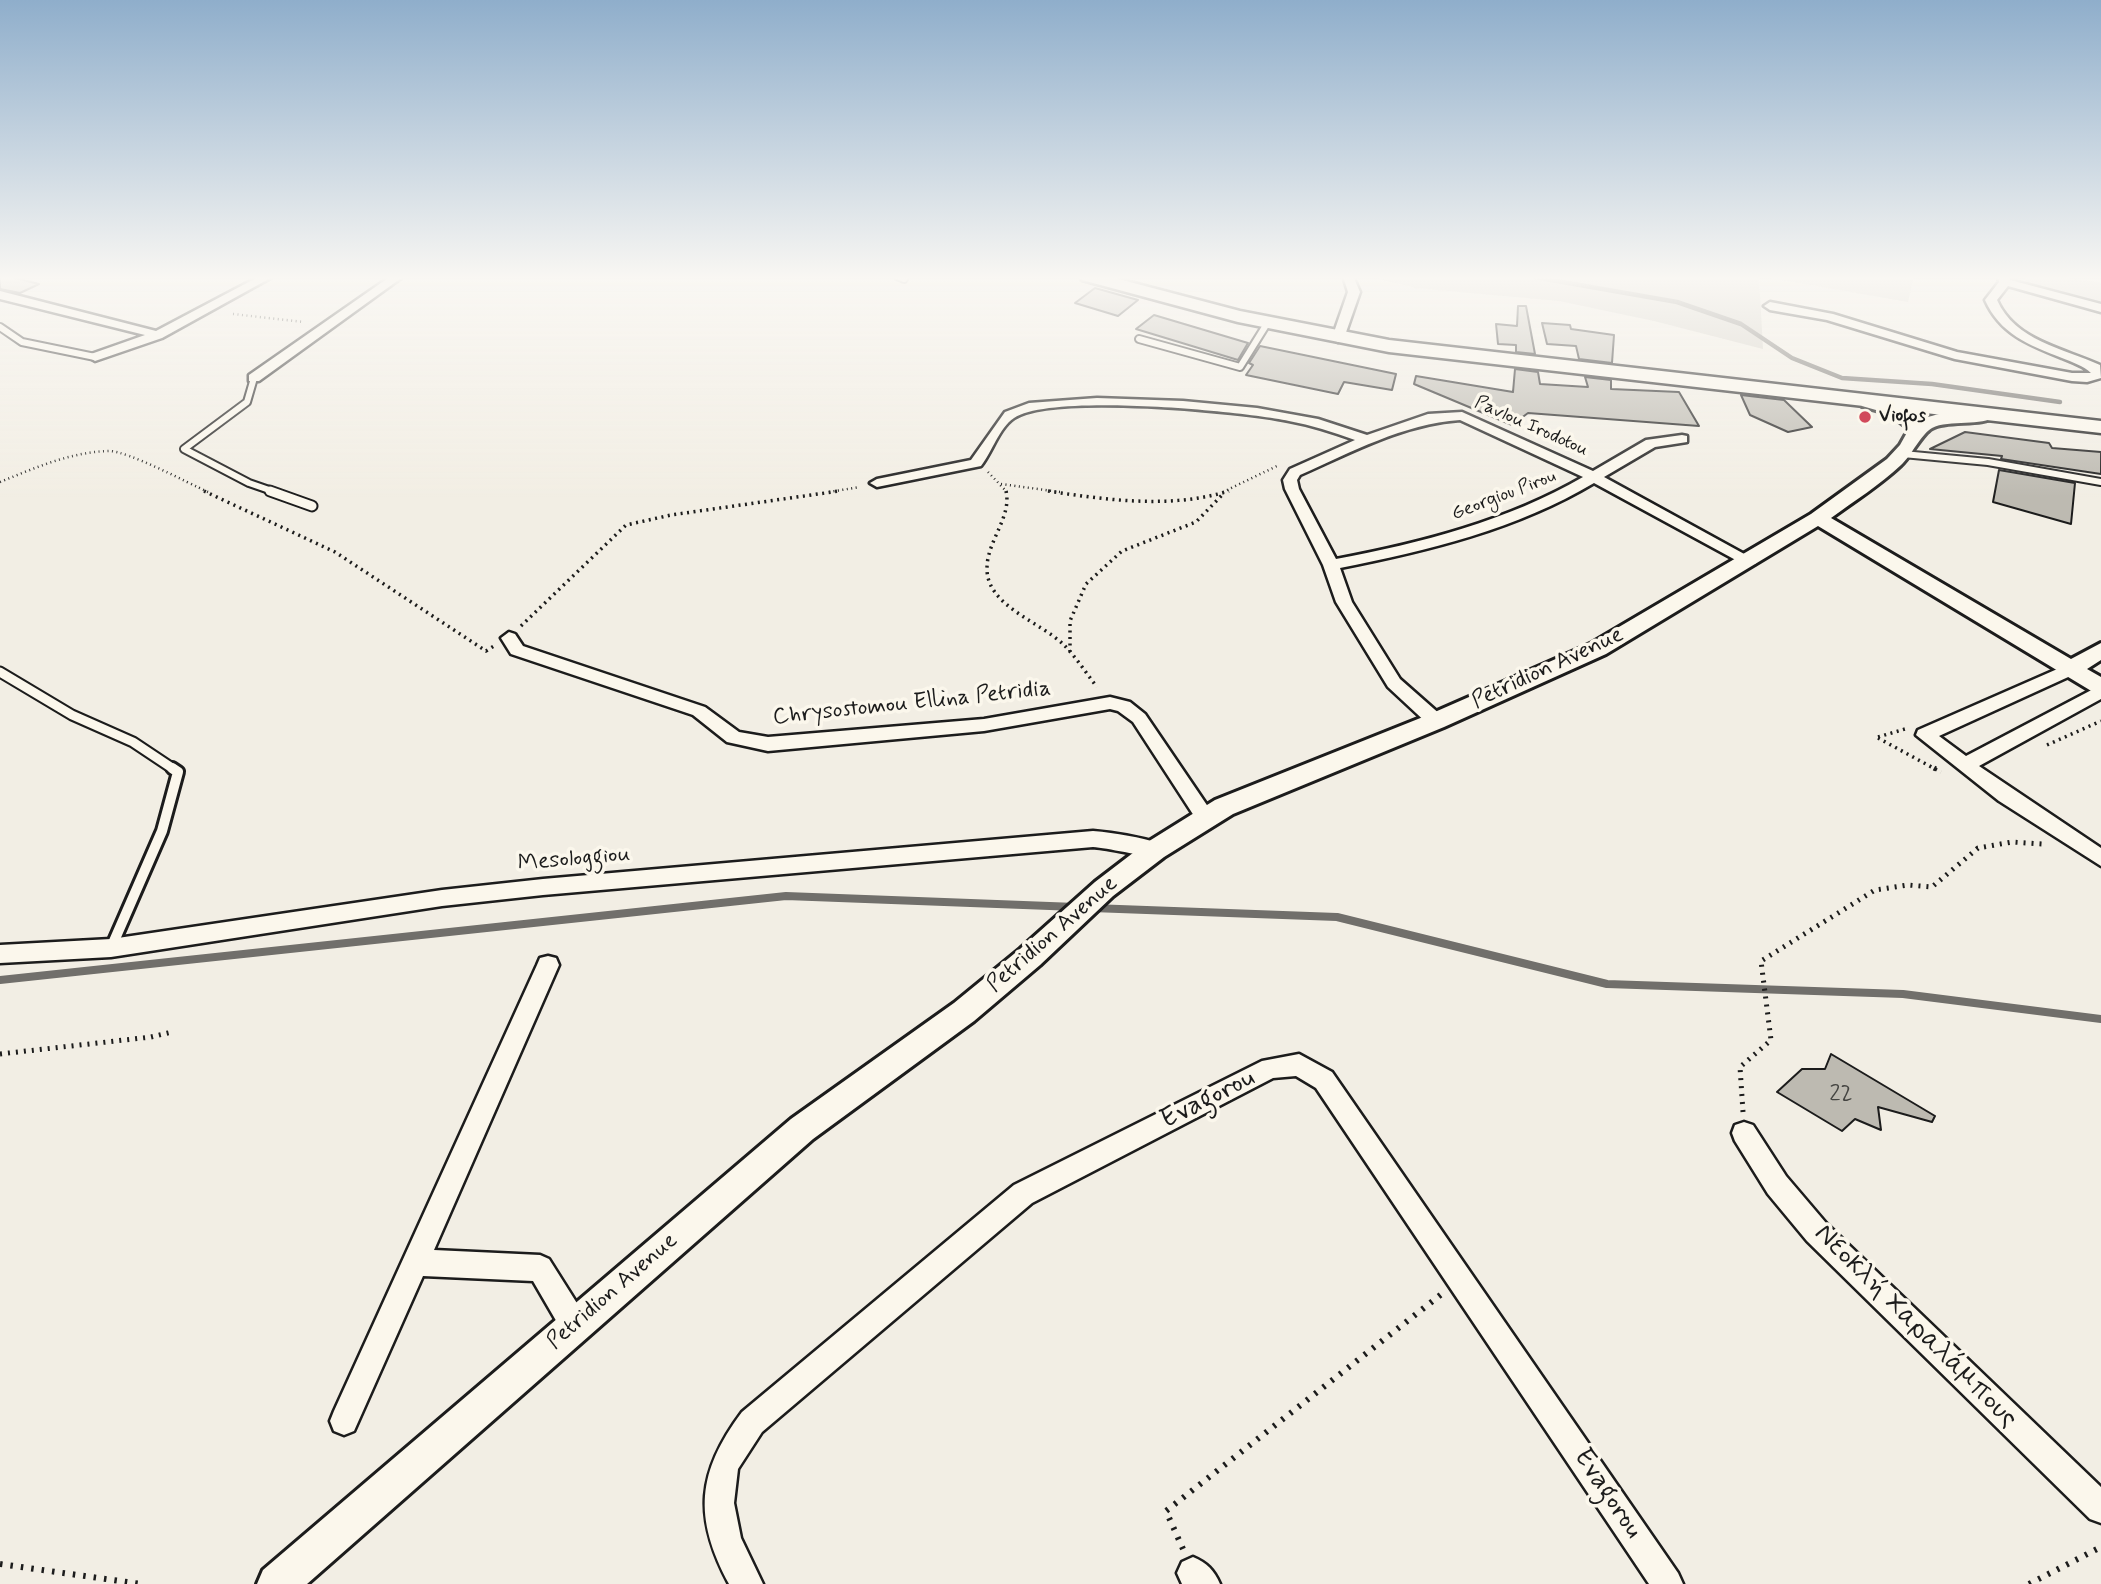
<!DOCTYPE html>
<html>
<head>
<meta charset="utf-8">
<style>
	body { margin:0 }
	canvas { display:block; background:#f2eee4 }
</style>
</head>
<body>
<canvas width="2101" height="1584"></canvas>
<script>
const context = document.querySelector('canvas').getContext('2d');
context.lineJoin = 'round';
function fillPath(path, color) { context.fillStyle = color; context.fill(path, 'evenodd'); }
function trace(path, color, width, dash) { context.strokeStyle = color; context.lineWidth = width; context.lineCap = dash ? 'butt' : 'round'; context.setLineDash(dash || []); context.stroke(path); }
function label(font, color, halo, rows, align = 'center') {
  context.font = font + ' Mynerve,sans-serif'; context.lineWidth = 7; context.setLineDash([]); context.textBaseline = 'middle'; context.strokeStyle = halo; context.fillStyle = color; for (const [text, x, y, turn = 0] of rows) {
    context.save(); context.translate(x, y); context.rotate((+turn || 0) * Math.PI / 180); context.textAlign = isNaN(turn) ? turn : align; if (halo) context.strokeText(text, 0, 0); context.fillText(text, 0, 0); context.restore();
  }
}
fillPath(new Path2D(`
	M1369,276H1914L1908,302L1759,276L1763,349L1654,321L1559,301L1415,288Z
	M2027,276H2052L2101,283V305L2024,284Z`), '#d2cfc6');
trace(new Path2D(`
	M1528,276L1677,302L1741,324L1792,358L1842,378L1932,384L2060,402`), '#716f6b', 4.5);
trace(new Path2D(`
	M1092,908L1337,917L1607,984L1903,994L2101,1019
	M0,980L786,896L1076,907`), '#716f6b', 8);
const building = new Path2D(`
	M0,276H8L39,284L20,293L0,289Z
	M1095,288L1138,300L1118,316L1075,303Z
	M1518,306H1526L1535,354L1516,352V345L1498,344L1496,324L1517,326Z
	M1154,315L1248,343L1238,360L1136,329Z
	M1542,323L1570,325L1571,329L1614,335L1612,363L1579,359L1576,346L1547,344Z
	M1260,346L1396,374L1392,390L1344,382L1338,394L1246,375L1253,365L1249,363Z
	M1515,369L1538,372L1540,384L1588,387L1585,377L1611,380V389L1679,392L1699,426L1528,413L1512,425L1414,384L1416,376L1513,392Z
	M1741,395L1784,400L1812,427L1788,432L1750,415Z
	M1965,432L2049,443L2052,448L2101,452V474L2001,459L2002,456L1930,449Z
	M1999,470L2075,483L2071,524L1993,502Z
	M1831,1054L1935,1116L1932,1122L1878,1107L1881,1130L1855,1119L1842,1131L1777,1092L1802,1069H1825Z`);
fillPath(building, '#bdbab1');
trace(building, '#1c1c1c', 2);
const serviceFar2 = new Path2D(`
	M897,276L904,279
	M0,327L22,342L95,357
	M1139,339L1240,367L1268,322
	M254,378L247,402L184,449L249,483L275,492
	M1903,454L1988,462L2101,482`);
const serviceFar1 = new Path2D(`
	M270,491L312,506
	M0,672L72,715L133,742L175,770`);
const service = new Path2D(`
	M111,948L162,831L178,772L172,768`);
const minor = new Path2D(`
	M260,276H274L162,338L95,361L89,357L91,354L145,335L0,299V291L156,331Z
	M391,276H404L259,381H249V375Z
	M1343,276H1353L1360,292L1344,338L1338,342L1332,338L1348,292Z
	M1998,276H2008L2010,280L2101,304V312L2008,286L1997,300C2015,341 2063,348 2100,365L2101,378L2087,382L2072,381L1955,359L1827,320L1770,310L1764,306L1770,302L1833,314L1957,352L2072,373H2091C2084,366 2072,362 2062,358C2029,345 2000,334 1985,300L1999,282Z
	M1097,398L1183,401L1257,408L1318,419L1367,435L1428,414L1462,412L1593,471L1646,440L1682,435L1687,436V442L1655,447L1604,477L1757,561L1755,564H1743L1594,483C1517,529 1427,551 1340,568L1352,602L1400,679L1442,716L1445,721L1442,726H1430L1388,687L1336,602L1323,565L1285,489L1283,480L1290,469L1355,440C1333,432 1311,425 1289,421C1240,411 1052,393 1014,418C999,428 992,452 981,466L877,487L870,483L877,479L971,460L1005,412L1029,403ZM1460,420L1583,477C1507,521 1421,543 1336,559L1299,489L1297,480L1300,475C1352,452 1403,424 1460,420Z
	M509,632L515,634L523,646L705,707L739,732L768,737L984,719L1110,697L1130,702L1145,714L1215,817L1212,822L1205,824L1198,822L1133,722L1118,711L1110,709L984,731L768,751L727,742L693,715L511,654L501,638Z
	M2071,663L2077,665L2080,669L2077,673L1939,736L1966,756L2101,685V699L1979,766L2101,848V866L1999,801L1916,735L1918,730Z
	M1093,831C1117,833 1139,837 1162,844L1165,850L1162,856C1152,859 1109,848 1093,847L543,895L442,906L111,957L0,963V945L111,939L442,890L543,879Z
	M548,956L556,958L559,965L434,1250L540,1255L549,1259L585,1316L589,1326L585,1336L575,1340L565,1336L533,1281L423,1276L354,1431L344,1435L334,1431L330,1421L334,1411L537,965L540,958Z
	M1299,1054L1332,1072L1678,1573L1683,1584H1649L1316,1088L1296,1076L1273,1078L1032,1203L762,1432L738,1469L734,1503L741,1538L763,1584H729C693,1517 697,1472 742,1412L1014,1185L1262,1061Z
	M1744,1122L1753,1125L1786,1176L1826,1223L2101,1487V1523L2090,1519L1807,1241L1768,1194L1735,1141L1732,1133L1735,1125Z
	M1193,1557C1207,1563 1214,1570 1220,1584H1182L1177,1573L1182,1562Z`);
const tertiary = new Path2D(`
	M1868,397L1896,404L1920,420C1936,413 1981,403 1994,416C1984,427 1949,419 1932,428C1922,433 1911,456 1901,465C1880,485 1854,501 1831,518L2071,659L2101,643V660L2087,669L2101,677V695L2093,692L1818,526L1606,654L1444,727L1233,814L1164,857L1113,896L1040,965L974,1021L813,1139L307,1584H257L263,1570L791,1119L954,1003L1020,949L1095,882L1146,843L1215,800L1428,715L1590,644L1811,514L1887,459L1900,445L1909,429L1890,414L1862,406L1860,402L1862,398Z`);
const primary = new Path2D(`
	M1079,276H1107L1240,311L1389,340L2101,421V433L1389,352L1238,322L1082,280Z`);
trace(serviceFar2, '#1c1c1c', 10);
trace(serviceFar1, '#1c1c1c', 13);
trace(service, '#1c1c1c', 16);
trace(minor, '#1c1c1c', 5);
trace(tertiary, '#1c1c1c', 6);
trace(primary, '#1c1c1c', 5);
trace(new Path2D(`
	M2079,276L2101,279
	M233,314L304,322
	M988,472L1007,492
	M0,482C35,468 70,452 109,451C128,451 188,483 208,492
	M1001,484L1060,492
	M829,492L860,487
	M1223,492L1279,465`), '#1c1c1c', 2.5, [1, 3.5]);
trace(new Path2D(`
	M204,491L335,552L486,651L494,646
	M1006,491C1012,517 987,541 987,568C986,606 1041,622 1064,645C1076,657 1086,673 1097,687
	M1048,491C1107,500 1170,509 1229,491
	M521,626L626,525L671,515L839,491
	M1070,652V621L1086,584L1122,551L1196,522L1224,493
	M1878,737L1905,729
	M1878,738L1937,770
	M2047,745L2101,721`), '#1c1c1c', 3.5, [2, 4.5]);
trace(new Path2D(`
	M1934,768L1941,772
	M0,1054L151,1037L172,1032
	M1743,1112L1740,1067L1771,1040L1761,961L1875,890L1908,885L1932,887L1978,848L2012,842L2042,844`), '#1c1c1c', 5, [2, 6]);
trace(new Path2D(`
	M1183,1549L1166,1511L1443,1293
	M0,1564L141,1584
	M2029,1584L2101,1547`), '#1c1c1c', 6, [2.5, 8]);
trace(serviceFar2, '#fbf7ec', 6);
trace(serviceFar1, '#fbf7ec', 9);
trace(service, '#fbf7ec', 10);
fillPath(minor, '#fbf7ec');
fillPath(tertiary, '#fbf7ec');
fillPath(primary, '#fbf7ec');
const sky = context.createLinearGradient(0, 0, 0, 497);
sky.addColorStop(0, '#8faecb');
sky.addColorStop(0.56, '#f9f7f3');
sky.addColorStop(1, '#f9f7f300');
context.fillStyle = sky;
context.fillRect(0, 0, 2101, 497);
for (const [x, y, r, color] of [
	[1865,417,7,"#d1495b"]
]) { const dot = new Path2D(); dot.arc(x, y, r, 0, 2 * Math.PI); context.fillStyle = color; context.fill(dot); trace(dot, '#fbf7ec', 2.5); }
label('bold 19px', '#1c1c1c', '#fbf7ec', [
	["Viofos",1879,417]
], 'left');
label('19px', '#1c1c1c', '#fbf7ec', [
	["Pavlou Irodotou",1531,427,24],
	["Georgiou Pirou",1504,496,-21]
]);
label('23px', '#1c1c1c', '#fbf7ec', [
	["Petridion Avenue",1548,669,-25],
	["Chrysostomou Ellina Petridia",912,704,-6],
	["Mesologgiou",574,860,-5],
	["Petridion Avenue",1053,935,-41],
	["Petridion Avenue",613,1292,-41]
]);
label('23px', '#444441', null, [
	["22",1841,1095]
]);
label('28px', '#1c1c1c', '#fbf7ec', [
	["Evagorou",1208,1100,-27],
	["Νεοκλή Χαραλάμπους",1915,1327,45],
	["Evagorou",1607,1494,56]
]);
</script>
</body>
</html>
